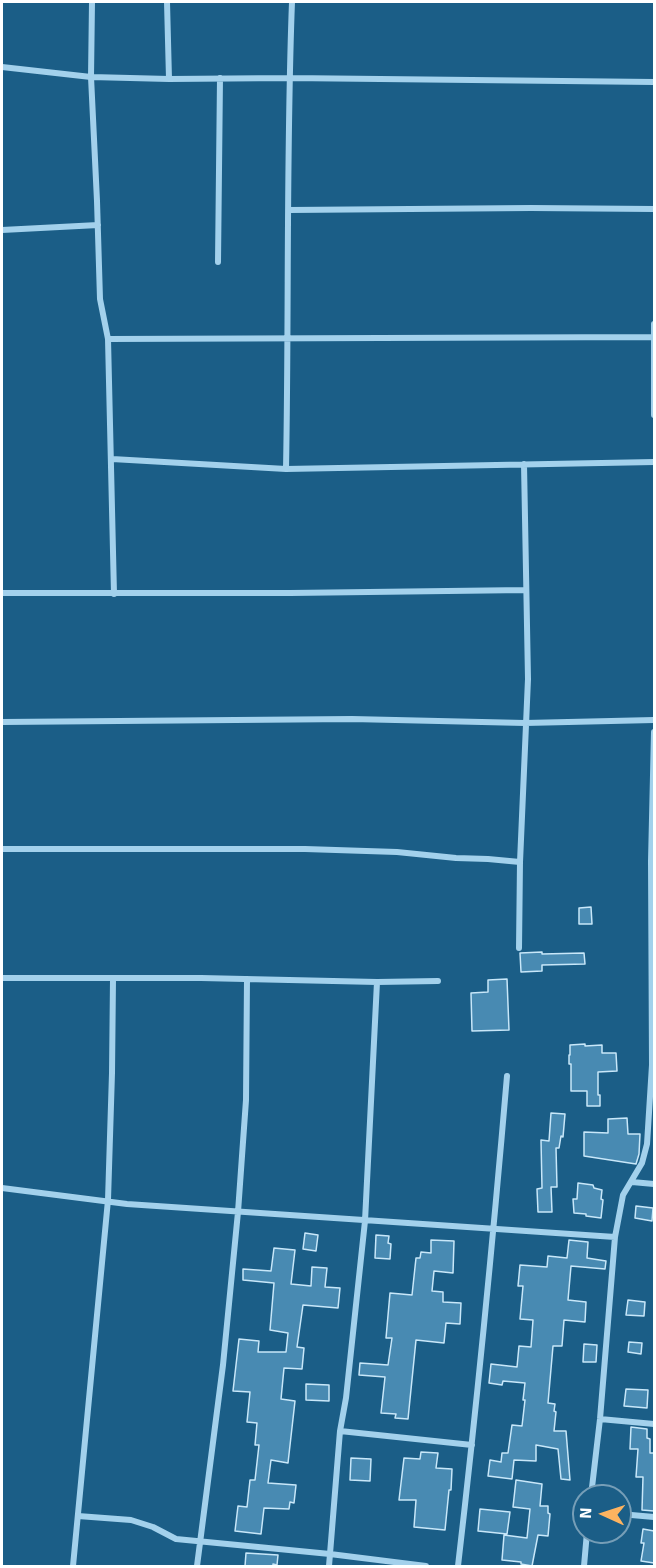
<!DOCTYPE html>
<html>
<head>
<meta charset="utf-8">
<style>
	body { margin:0 }
	#map { position:relative; width:656px; height:1568px; overflow:hidden; background:#1b5e87; font-family:Signika,sans-serif }
	canvas { display:block }
	.frame { position:absolute; inset:0; border:3px solid #fff; pointer-events:none }
	.north { position:absolute; left:572px; top:1484px; width:60px; height:60px; box-sizing:border-box; background:#1b5e87; border:2px solid #769eb7; border-radius:50%; rotate:273deg; font-size:16px; font-weight:700; line-height:24px; text-align:center; color:#fff }
	.north::after { content:''; display:block; margin:auto; width:21px; height:27px; background:#fdb360; clip-path:polygon(50% 0,100% 100%,50% 72%,0 100%) }
</style>
</head>
<body>
<div id="map">
<canvas width="656" height="1568"></canvas>
<div class="frame"></div>
<div class="north">N</div>
</div>
<script>
const context = document.querySelector('canvas').getContext('2d');
context.lineJoin = 'round';
function fillPath(path, color) { context.fillStyle = color; context.fill(path, 'evenodd'); }
function trace(path, color, width, dash) { context.strokeStyle = color; context.lineWidth = width; context.lineCap = dash ? 'butt' : 'round'; context.setLineDash(dash || []); context.stroke(path); }
const building = new Path2D(`
	M591,907L592,924H579V908Z
	M542,952V954L584,953L585,964L542,965V971L521,972L520,953Z
	M507,979L509,1030L472,1031L471,993L488,992V980Z
	M585,1044V1046L602,1045V1053H616L617,1071L598,1072V1095H600V1106H587V1091H571V1064H569V1055H570V1045Z
	M551,1113L565,1114L563,1137L561,1136L559,1148H556L557,1187H551L552,1212H538L537,1189L542,1188L541,1140L549,1141Z
	M627,1118L628,1134H640L639,1154L636,1164L584,1156V1132L608,1133V1119Z
	M578,1183L593,1185L594,1188L602,1190L601,1199L603,1200L601,1218L586,1216V1214L574,1213L573,1199H577Z
	M636,1206L653,1208L652,1221L635,1218Z
	M305,1233L318,1235L316,1251L303,1249Z
	M376,1235L389,1236L388,1243L391,1244L390,1259L375,1258Z
	M431,1240L454,1241L453,1273L434,1271L432,1291L443,1292V1302L461,1303L460,1324L446,1323L444,1343L416,1340L408,1419L395,1418L396,1414L381,1413L385,1377L359,1375L360,1363L388,1365L392,1338H386L390,1293L412,1295L416,1258H420L421,1252L431,1253Z
	M569,1240L588,1242L587,1258L606,1261L605,1269L571,1266L568,1300L586,1302L585,1322L564,1320L562,1346H553L548,1403L555,1404L554,1411L556,1412L554,1431H566L570,1480L561,1479L558,1449L536,1445V1461L514,1460L512,1479L488,1476L490,1460L501,1462L502,1453H508L512,1425L522,1426L525,1400H523L525,1383L503,1381L502,1385L489,1383L491,1364L517,1367L519,1346L531,1347L533,1320L520,1319L523,1286H518L520,1265L547,1267L548,1256L567,1258Z
	M274,1248L295,1250L291,1284L311,1286L312,1267L327,1268L325,1287L340,1288L338,1308L303,1305L297,1347L304,1348L302,1369L284,1368L281,1399L295,1401L288,1463L271,1460L268,1483L296,1485L294,1503L290,1502L289,1509L264,1508L261,1534L235,1531L238,1506L247,1507L250,1480H255L259,1445H255L257,1423L247,1422L250,1392L233,1391L239,1339L259,1341L258,1352H286L288,1333L270,1330L274,1283L243,1280V1269L271,1271Z
	M628,1300L645,1302L644,1316L626,1315Z
	M629,1342L642,1343L641,1354L628,1352Z
	M584,1344L597,1345L596,1362H583Z
	M306,1384L329,1385V1401L306,1400Z
	M626,1389L648,1390L647,1408L624,1406Z
	M631,1427L647,1429V1438L650,1439V1453H654V1511L642,1510L643,1477H636L638,1449H630Z
	M421,1452L438,1453L436,1468L452,1469L451,1490H449L445,1530L414,1527L416,1500H399L404,1458L420,1459Z
	M351,1458L371,1459L370,1481L350,1480Z
	M516,1480L542,1484L540,1506H548V1513L550,1514L548,1536L538,1535L532,1566L521,1564V1562L502,1560L504,1535L527,1538L530,1509L513,1507Z
	M480,1509L510,1512L507,1534L478,1531Z
	M643,1529L654,1531V1563L641,1561L644,1543H641Z
	M246,1553L278,1555L277,1565L273,1564V1566H245Z`);
fillPath(building, '#488ab2');
trace(building, '#c8e7f9', 1.5);
trace(new Path2D(`
	M92,2L91,77L97,201L100,299L108,339L114,594
	M167,2L169,79
	M2,67L91,77L169,79L289,78L654,82
	M289,210L531,208L654,209
	M2,230L98,225
	M218,262L220,78
	M654,324V415
	M108,339L654,337
	M112,459L286,469L654,462
	M286,469C289,313 286,157 292,2
	M2,593H290L526,590
	M2,722L352,719L525,723L654,720
	M2,849H305L397,852L456,858L488,859L520,862
	M519,948L520,862L528,679L524,464
	M2,978H201L377,982L438,981
	M632,1182L654,1184
	M2,1188L127,1204L615,1237
	M600,1419L654,1424
	M340,1431L472,1445
	M591,1496L600,1419L615,1237L623,1195L642,1163L647,1144L652,1065L651,861L654,732
	M620,1514L654,1517
	M78,1516L131,1520L153,1527L176,1539L330,1554L426,1566
	M73,1566L108,1200L112,1073L113,979
	M197,1566L223,1365L238,1212L246,1100L247,979
	M329,1566L340,1431L346,1398L365,1221L377,982
	M458,1566C477,1403 493,1240 507,1076
	M584,1566L587,1532`), '#a3d1ec', 6);
</script>
</body>
</html>
